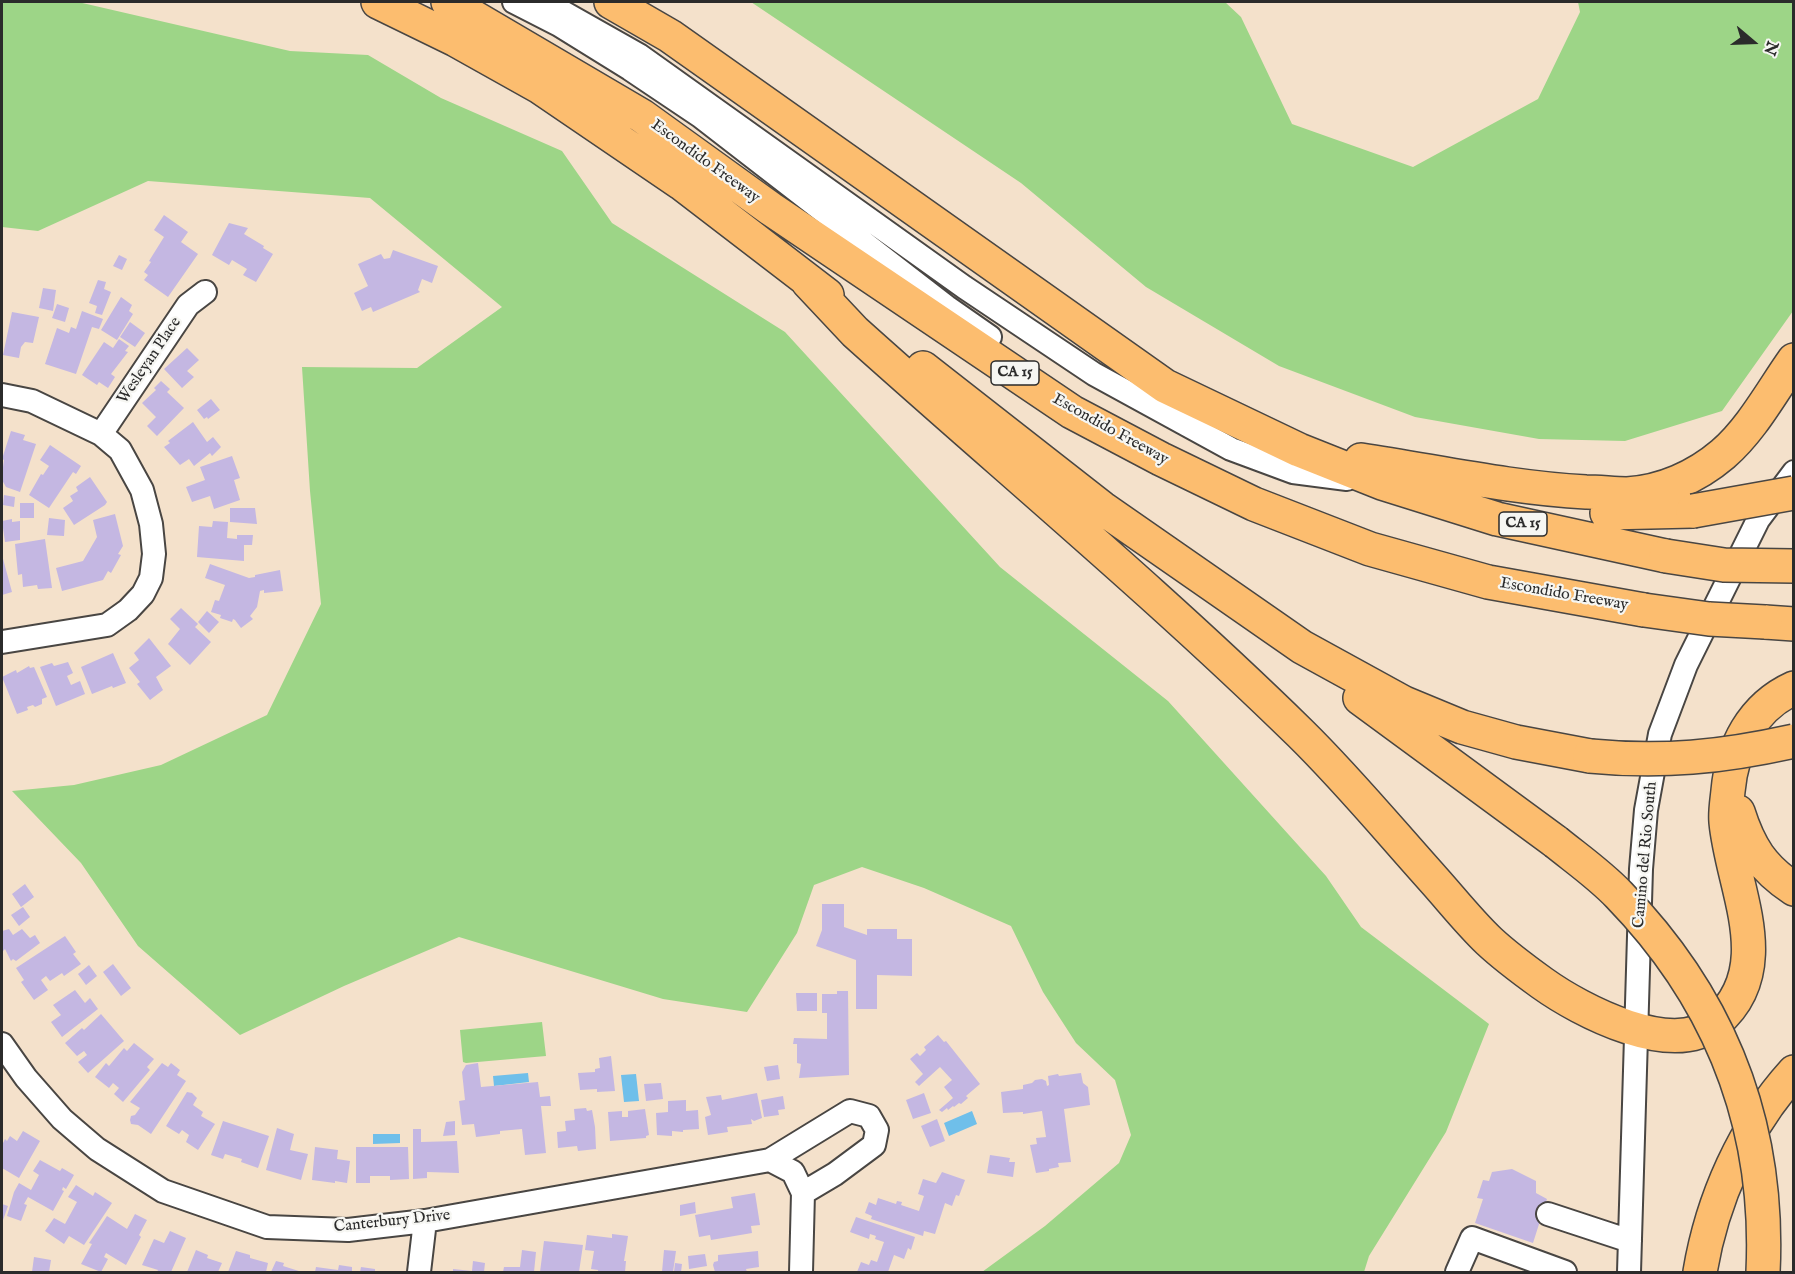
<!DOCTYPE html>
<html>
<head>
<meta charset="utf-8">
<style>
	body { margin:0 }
	#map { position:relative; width:1795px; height:1274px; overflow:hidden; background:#f4e1cb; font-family:"IM FELL English",serif }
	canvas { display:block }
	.frame { position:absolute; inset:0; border:3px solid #2b2b2b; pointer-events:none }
	.north { position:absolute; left:1723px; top:12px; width:60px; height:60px; -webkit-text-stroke:4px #f6f6f2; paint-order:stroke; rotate:109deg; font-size:16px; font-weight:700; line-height:24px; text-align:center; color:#2b2b2b }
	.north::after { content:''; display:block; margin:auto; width:21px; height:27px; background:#2b2b2b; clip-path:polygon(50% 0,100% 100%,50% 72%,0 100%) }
</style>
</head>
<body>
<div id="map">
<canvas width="1795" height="1274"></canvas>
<div class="frame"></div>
<div class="north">N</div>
</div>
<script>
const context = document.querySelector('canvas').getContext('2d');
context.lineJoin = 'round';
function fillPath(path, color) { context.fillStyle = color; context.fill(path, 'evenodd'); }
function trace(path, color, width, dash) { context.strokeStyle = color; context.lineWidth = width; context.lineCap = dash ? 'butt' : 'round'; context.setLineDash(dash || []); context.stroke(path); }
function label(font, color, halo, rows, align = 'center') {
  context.font = font + ' "IM FELL English",serif'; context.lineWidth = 4.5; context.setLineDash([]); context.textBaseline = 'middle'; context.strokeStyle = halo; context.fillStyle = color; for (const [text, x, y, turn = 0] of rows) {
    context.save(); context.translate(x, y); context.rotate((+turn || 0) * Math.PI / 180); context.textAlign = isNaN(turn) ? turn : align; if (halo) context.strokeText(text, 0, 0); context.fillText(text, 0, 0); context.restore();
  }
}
fillPath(new Path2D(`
	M2,2H78L290,51L368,55L441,98L562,151L612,223L785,332L1000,567L1168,701L1326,876L1361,927L1489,1024L1446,1132L1369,1256L1364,1272H982L1045,1226L1119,1163L1131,1135L1115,1080L1076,1043L1043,992L1011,926L924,888L862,867L814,885L797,933L747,1012L663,999L459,937L344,986L240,1035L138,946L81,863L12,791L74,785L161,765L267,715L321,604L310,491L302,367L417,368L502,307L370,198L148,181L38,231L2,227Z
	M751,2H1225L1241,17L1292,124L1413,167L1538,99L1580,12L1578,2H1793V311L1722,411L1625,441L1539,439L1415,417L1279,366L1146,287L1021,183Z
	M542,1022L546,1056L466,1063L463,1062L460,1030Z`), '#9dd587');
fillPath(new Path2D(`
	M528,1073L529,1082L494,1086L493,1076Z
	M636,1074L639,1101L624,1102L621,1075Z
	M972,1111L977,1124L949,1136L944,1123Z
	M373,1134H400V1143L373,1144Z`), '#6fbfea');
fillPath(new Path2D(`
	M164,215L188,232L181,242L198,254L168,297L144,280L148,275L144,272L151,262L149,261L164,237L154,230Z
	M229,223L248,228L244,234L264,246L263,248L273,254L256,282L243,275L247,269L232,260L229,265L212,255Z
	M393,250L438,266L432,283L422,279L418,290L420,292L373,312L371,307L362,311L354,293L368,286L358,264L381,254L384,259L390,258Z
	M119,255L127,259L122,270L113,266Z
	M98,280L106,282L104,289L111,292L102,315L95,313L97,306L89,303Z
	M43,288L56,290L53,311L39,308Z
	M121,297L132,305L129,311L133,314L117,340L101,330Z
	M57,304L69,308L65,322L52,318Z
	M82,311L103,319L99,329L92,327L76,374L45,364L57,328L69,333L71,327L76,329Z
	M12,312L39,317L33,343L25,342L21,347L19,358L3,355Z
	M130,322L145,333L135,347L120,337Z
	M119,339L129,346L125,351L128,352L111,374L115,377L108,388L99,382L97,385L82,375L104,342L113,348Z
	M187,348L199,360L187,371L194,377L182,388L164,369Z
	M161,381L170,389L167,392L184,408L157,436L147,426L156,417L142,403L156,390L154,388Z
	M211,399L220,410L208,419L207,417L204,419L197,410Z
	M193,422L207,442L213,437L221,447L212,456L210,453L194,466L189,459L180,465L164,447L170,443L168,441Z
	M11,431L25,435L23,440L36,444L20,492L6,487L2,480L3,475L2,474L4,460L2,459Z
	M50,445L81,466L76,474L73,472L49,508L29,495L41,474L43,475L49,466L40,460Z
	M232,456L240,478L234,480L240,500L214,509L210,496L192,502L186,487L205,480L200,467Z
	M90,477L107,502L105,505L74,525L63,508L73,501L70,496L78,491L76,487Z
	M4,495L15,497L14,507L3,505Z
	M20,503H34V518H20Z
	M230,508H255L257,524L230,522Z
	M115,514L123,546L118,554L121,555L111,573L108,571L103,580L62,591L56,568L83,561L97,537L93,520Z
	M49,518L65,520L64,536L47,535Z
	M12,519V522L20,521V540L5,542L2,521Z
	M213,521L228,522L227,538L237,539V535H253L252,545H244V561L197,557L199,526L212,527Z
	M45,539L52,588L38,589L37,585L23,587L22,574L18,575L15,544Z
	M2,555L12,592L2,595Z
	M210,564L249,578L255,577V575L280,570L283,591L264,593V590L260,591L257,607L250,616L253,619L241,628L235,620L233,619L232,622L220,618L221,615L211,612L215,600L219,601L225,585L205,578Z
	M181,608L198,624L195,627L211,642L190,665L168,644L180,629L170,619Z
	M207,611L219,622L209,633L198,622Z
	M149,638L171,666L156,677L163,690L150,700L137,684L140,682L129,668L139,660L134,653Z
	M113,653L126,683L113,688L112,686L92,694L81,667Z
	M68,662L73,673L67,676L71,685L80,681L85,694L56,706L40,667L52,663L54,666Z
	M29,666L30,668L34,667L47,697L42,699V704L35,707L33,705L27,707L28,710L17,714L2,677L16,670L17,673Z
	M25,884L34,897L21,907L12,894Z
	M822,904H844V927L867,935V929H897V939H912V976L877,975V1009H856V960L816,946L822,930Z
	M23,907L30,917L19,926L11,915Z
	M9,929L13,935L22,929L30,938L35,935L40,943L16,961L13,959L11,961L5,949L2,952V931Z
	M65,936L76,952L73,954L81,964L64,976L62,973L50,981L46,976L41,980L48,990L34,1000L21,982L24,980L16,968Z
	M113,964L131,988L121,996L103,972Z
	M89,965L97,976L86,985L78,974Z
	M75,990L85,1003L90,998L98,1009L62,1037L51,1022L61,1015L53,1005Z
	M837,991H848L849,1075L799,1078L801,1064L797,1063V1044H793L794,1038L827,1039V1013H822V994H837Z
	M796,993H817V1011H797Z
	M101,1014L124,1041L88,1073L78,1062L87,1055L84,1051L77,1056L65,1043L82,1028L84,1030Z
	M938,1035L944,1042L946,1041L980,1084L966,1096L968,1098L961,1104L959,1103L954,1107L953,1106L948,1110L947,1108L942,1112L939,1110L953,1098L944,1087L952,1080L940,1067L919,1086L915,1082L923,1074L910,1059L917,1053L920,1056L926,1050L924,1047Z
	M134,1043L154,1059L147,1067L150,1070L123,1102L114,1094L119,1088L113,1083L109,1088L95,1077L106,1063L109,1066L124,1048L127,1051Z
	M611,1056L615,1091L597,1092V1089L580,1090L578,1073L595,1072V1069L600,1068L599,1058Z
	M162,1063L168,1067L171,1063L180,1070L177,1075L186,1081L151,1134L138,1125L131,1124L130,1120L131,1116L135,1115L140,1108L130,1102Z
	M478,1063L481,1087L538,1082L540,1097L550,1096L551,1106H541L546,1153L525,1155L522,1129L500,1131V1134L476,1137L474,1124L462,1125L459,1101L465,1100L462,1072L466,1065Z
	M778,1065L780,1079L767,1081L764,1067Z
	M1081,1073L1083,1083L1088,1087L1090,1105L1064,1109L1071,1162L1058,1163L1059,1167L1049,1169V1171L1036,1173L1030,1145L1037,1144L1036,1138L1046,1137L1042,1111L1023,1114V1112L1003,1113L1001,1092L1023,1089V1085L1032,1083L1035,1080L1042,1079L1046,1081L1047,1086L1049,1085L1048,1076L1058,1074L1059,1076Z
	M661,1083L663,1099L646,1101L644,1084Z
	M187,1092L192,1093L197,1098L193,1105L203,1112L201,1116L215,1124L198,1150L186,1142L189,1135L182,1130L179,1134L166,1126Z
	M757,1093L762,1118L754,1121L751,1119L752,1124L727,1127L728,1132L708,1135L705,1117L711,1115L706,1097L721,1095L722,1100Z
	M924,1093L931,1113L913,1119L906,1100Z
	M783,1096L785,1109L778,1110L779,1115L764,1117L761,1100Z
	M686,1100V1111L698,1110L699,1129L683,1130V1132L672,1131V1136L657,1135L656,1113L668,1112V1101Z
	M586,1108L587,1111L592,1110L595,1127L596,1149L578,1151L577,1146L558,1148L557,1132L566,1131L565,1121L575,1120L574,1109Z
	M645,1109L649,1135L646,1136V1138L610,1141L608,1112L622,1111V1117H628V1111Z
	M937,1119L945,1141L930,1147L921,1126Z
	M223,1121L269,1136L258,1168L241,1162L242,1159L225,1154L223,1159L211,1155Z
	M455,1121V1135L443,1136L446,1122Z
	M277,1128L294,1134L290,1150L308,1154L301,1180L266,1170Z
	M413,1129H421V1142L457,1141L459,1173L427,1172V1178L413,1179Z
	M23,1131L40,1141L19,1178L2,1168V1145L5,1139L7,1141L10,1136L17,1141Z
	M315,1147L338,1150L337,1159L350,1161L347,1183L335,1181V1183L312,1180Z
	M356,1147H408L409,1179L390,1180V1176H370V1183H356Z
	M990,1155L1010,1158L1009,1162H1015L1013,1177L987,1173Z
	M40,1160L60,1171L62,1168L74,1175L66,1189L63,1187L62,1190L64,1191L53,1211L28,1197L24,1204L27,1205L21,1221L7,1216L14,1192L19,1183L31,1190L39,1175L33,1171Z
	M1512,1169L1536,1181V1193L1547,1199L1533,1243L1475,1223L1483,1199L1477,1198L1483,1180L1489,1181L1492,1172Z
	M942,1172L965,1180L959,1196L956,1195L952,1206L945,1203L935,1234L924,1231L923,1236L871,1219L872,1216L865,1213L869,1202L876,1205L878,1198L896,1204L897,1201L902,1202L901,1205L919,1211L924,1196L918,1194L923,1179L936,1183Z
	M76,1185L93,1196L95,1192L112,1203L84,1245L69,1236L64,1244L45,1231L54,1218L65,1224L77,1202L68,1197Z
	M755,1193L760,1225L751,1226L752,1233L711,1240L710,1235L699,1237L695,1215L733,1208L731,1197Z
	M695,1202L696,1213L680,1216V1205Z
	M2,1204L8,1206L2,1223Z
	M135,1214L147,1220L139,1235L141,1237L126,1265L106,1253L104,1257L108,1259L101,1272L81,1264L92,1244L89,1243L107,1216L127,1229Z
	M856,1217L915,1237L911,1250L908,1248L904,1259L894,1255L888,1272H857L861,1262L869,1265L871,1260L877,1262L884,1242L875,1239L876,1236L870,1234L869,1239L850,1232Z
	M170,1231L186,1238L171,1272H157L158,1270L142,1265L154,1239L164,1243Z
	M612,1234L628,1236L624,1261H626L625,1272H598V1270L591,1269L594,1251L585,1250L587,1235L612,1238Z
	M544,1241L583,1245L579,1272H540Z
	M196,1250L208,1255L207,1258L222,1263L218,1272H187Z
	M522,1250L536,1252L534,1272H503L504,1267H520Z
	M664,1250L676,1251L673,1272H662Z
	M236,1251L250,1255V1258L268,1263L266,1272H228Z
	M758,1251L759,1267L746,1269L747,1272H715L713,1265L714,1262L718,1261V1255Z
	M705,1254L707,1266L689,1269L688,1256Z
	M34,1257L51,1260L49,1272H32Z
	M276,1261L284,1263L283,1266L302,1272H271Z
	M473,1261L485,1263L484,1272H453V1269L472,1271Z
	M675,1263L682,1264L681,1272H674Z
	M339,1265L352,1267V1272H315L316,1267L338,1270Z
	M361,1267L375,1269V1272H360Z`), '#c4b7e2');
const minor = new Path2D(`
	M514,2L559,25L630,69L700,116L947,307L990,337
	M545,2L639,55L964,287L1094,374L1231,449L1293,472L1347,479
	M2,395L32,401L101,434L120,450L142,490L151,524L154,554L151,578L143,594L128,610L107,625L2,642
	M101,434L188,305L205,292
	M2,1044L26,1078L62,1119L97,1149L163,1191L267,1227L348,1230L425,1221L770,1160L850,1111L869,1116L877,1130L874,1145L835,1174L803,1193
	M770,1160L793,1172L803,1193L801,1272
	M1548,1214L1630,1241
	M419,1272L425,1221
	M1457,1272L1472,1238L1565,1272
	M1629,1272L1641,869L1646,810L1660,734L1686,665L1758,520L1794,472`);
const highway = new Path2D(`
	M378,2L456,40L540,87L681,183L827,295
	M448,2L642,116L771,209L1072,412L1161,459L1254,504L1370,549L1488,582L1644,610
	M611,2L670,36L1165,386L1299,450L1382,483L1497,519L1666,556
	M808,282L855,332C1003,465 1158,594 1300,733C1347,779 1389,830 1433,879C1451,899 1469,922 1489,941C1505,956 1524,970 1542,983C1581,1011 1673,1059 1716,1022C1779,968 1732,888 1726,822C1725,812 1727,801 1728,791C1732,747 1752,707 1794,688
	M923,368L1102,508L1302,647L1404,703L1462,727L1516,742L1590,756
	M1361,460C1435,471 1510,488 1586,492C1600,492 1614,494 1627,494C1662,492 1696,477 1723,454C1752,429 1772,391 1794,360
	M1607,513L1693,511
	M1765,622L1794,624
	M1360,698L1556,842
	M1738,812C1749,847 1762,868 1794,889
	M1700,1272C1712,1200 1744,1127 1794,1072`);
trace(minor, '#494643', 26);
trace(highway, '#494643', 36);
trace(minor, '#fff', 22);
trace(highway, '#fcbd6f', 33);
const highwayBridge = new Path2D(`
	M1693,511L1794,493
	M1666,556L1724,565L1794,566
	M1644,610L1709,619L1765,622
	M1590,756C1662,763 1722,757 1794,741
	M1556,842C1577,859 1600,875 1619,895C1721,1000 1770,1126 1763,1272`);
trace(highwayBridge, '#494643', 36, []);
trace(highwayBridge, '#fcbd6f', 33);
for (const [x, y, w] of [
	[1015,373,48],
	[1523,524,48]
]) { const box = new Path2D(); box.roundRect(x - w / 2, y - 12, w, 24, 4.5); context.fillStyle = '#f6f6f2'; context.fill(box); trace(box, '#2b2b2b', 1.5); }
label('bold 15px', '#2b2b2b', null, [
	["CA 15",1015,373],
	["CA 15",1523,524]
]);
label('16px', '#2b2b2b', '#f6f6f2', [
	["Escondido Freeway",705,162,36],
	["Wesleyan Place",150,361,-56],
	["Escondido Freeway",1110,430,29],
	["Escondido Freeway",1564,595,10],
	["Camino del Rio South",1646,855,-85],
	["Canterbury Drive",392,1222,-6]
]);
</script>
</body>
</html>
